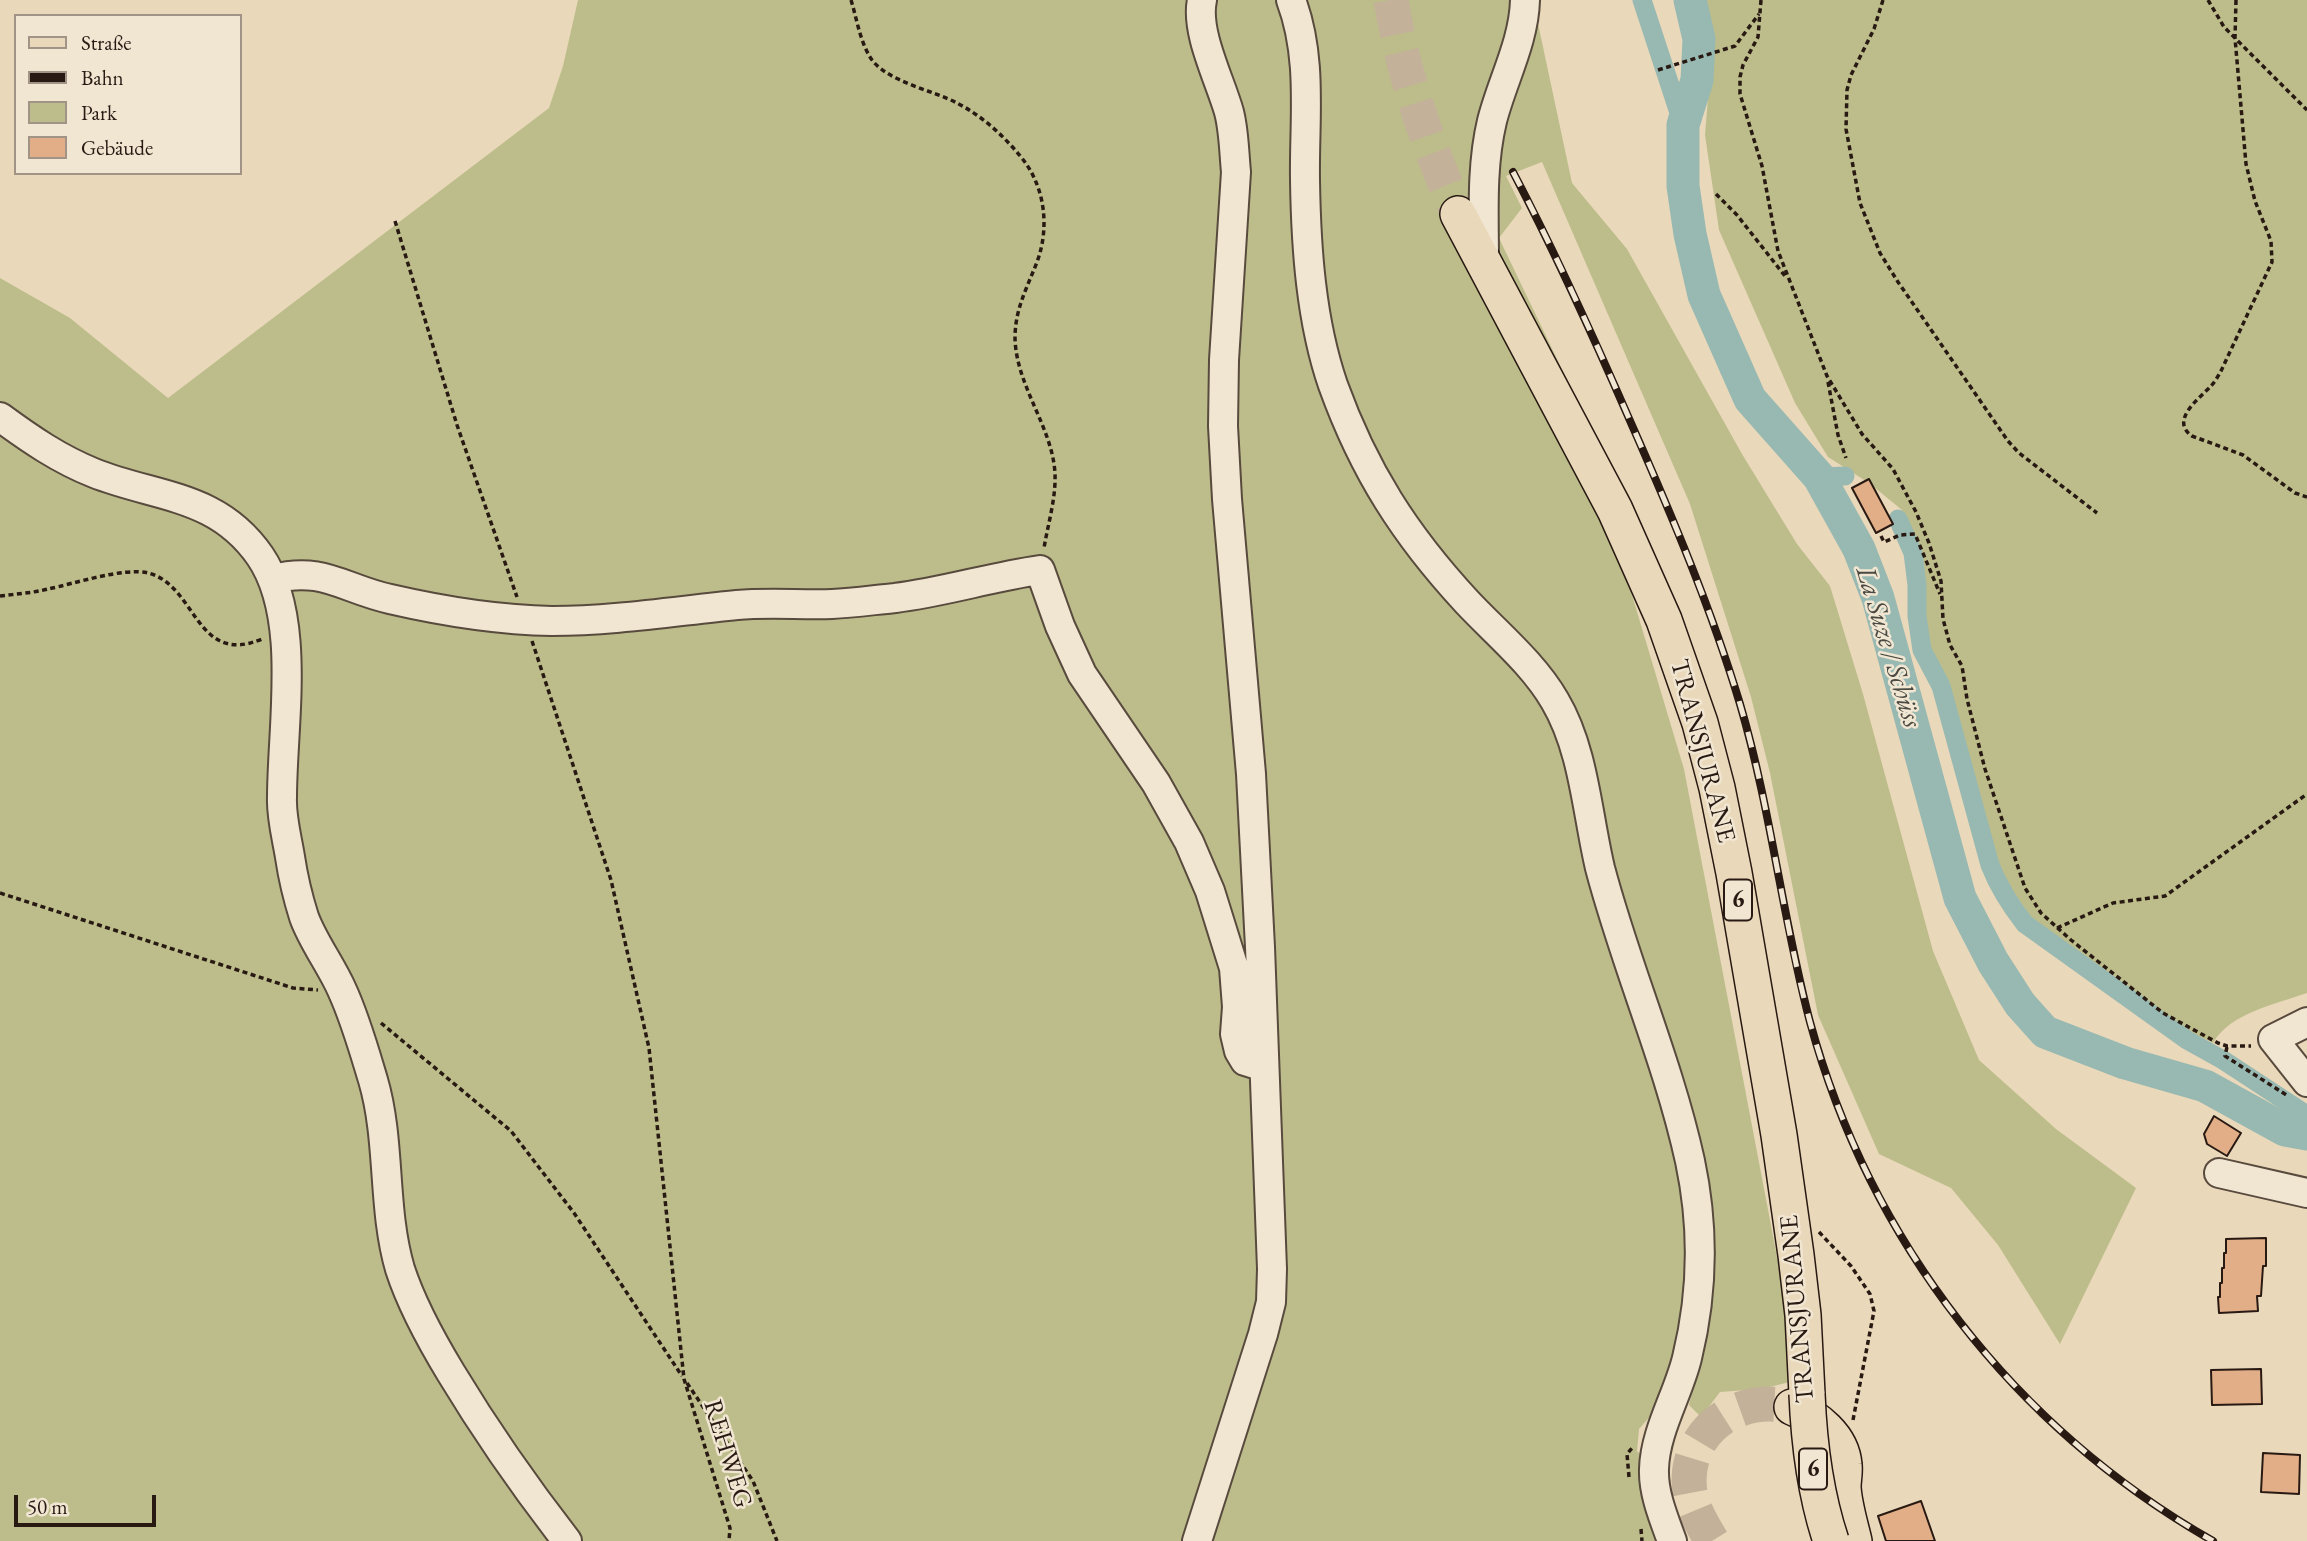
<!DOCTYPE html>
<html>
<head>
<meta charset="utf-8">
<style>
	body { margin:0 }
	#map { position:relative; width:2307px; height:1541px; overflow:hidden; background:#ead8ba; font-family:"EB Garamond",serif }
	canvas { display:block }
	.legend { position:absolute; left:14px; top:14px; width:228px; height:161px; box-sizing:border-box; background:#f1e6d2; border:2px solid #a19486; margin:0; padding:9px 12px; list-style:none; font-size:21px; color:#281a13 }
	.legend li { display:flex; align-items:center; gap:14px; height:35px }
	.legend b { width:35px; border:2px solid #a19486 }
	.scale { position:absolute; left:14px; top:1495px; width:142px; height:32px; box-sizing:border-box; border:4px solid #281a13; border-top:0; padding-left:9px; font-size:21px; line-height:24px; white-space:nowrap; color:#281a13; -webkit-text-stroke:5px #f1e6d2; paint-order:stroke }
</style>
</head>
<body>
<div id="map">
<canvas width="2307" height="1541"></canvas>
<ul class="legend">
<li><b style="height:9px;background:#ead8ba"></b>Straße</li>
<li><b style="height:9px;background:#281a13"></b>Bahn</li>
<li><b style="height:19px;background:#bdbd8b"></b>Park</li>
<li><b style="height:19px;background:#e2ae87"></b>Gebäude</li>
</ul>
<div class="scale">50 m</div>
</div>
<script>
const context = document.querySelector('canvas').getContext('2d');
context.lineJoin = 'round';
function fillPath(path, color) { context.fillStyle = color; context.fill(path, 'evenodd'); }
function trace(path, color, width, dash) { context.strokeStyle = color; context.lineWidth = width; context.lineCap = dash ? 'butt' : 'round'; context.setLineDash(dash || []); context.stroke(path); }
function label(font, color, halo, rows, align = 'center') {
  context.font = font + ' "EB Garamond",serif'; context.lineWidth = 5; context.setLineDash([]); context.textBaseline = 'middle'; context.strokeStyle = halo; context.fillStyle = color; for (const [text, x, y, turn = 0] of rows) {
    context.save(); context.translate(x, y); context.rotate((+turn || 0) * Math.PI / 180); context.textAlign = isNaN(turn) ? turn : align; if (halo) context.strokeText(text, 0, 0); context.fillText(text, 0, 0); context.restore();
  }
}
fillPath(new Path2D(`
	M578,0H1533L1572,183L1627,249L1742,454L1797,544L1830,586L1863,694L1933,951L1979,1060L2056,1129L2136,1188L2060,1344L1998,1245L1951,1188L1879,1154L1818,1015L1770,773L1751,697L1690,504L1542,162L1506,176L1522,208L1499,238L1569,384L1684,769L1790,1325L1794,1381L1761,1389L1720,1392L1701,1417L1689,1405L1702,1345L1655,1411L1639,1429L1637,1452L1644,1454L1662,1541H0V278L70,318L168,398L549,108L563,66Z
	M1705,0H2307V993C2276,1004 2230,1013 2213,1043L2193,1033L2047,940L1998,870L1979,826L1923,646L1921,560L1902,510L1869,483L1828,457L1795,403L1719,230L1705,135L1710,73Z`), '#bdbd8b');
trace(new Path2D(`
	M1642,0L1683,125
	M1819,477L1845,476
	M1898,519L1913,553L1917,585V616L1922,650L1941,686L1990,865C1999,888 2010,905 2025,924L2187,1040L2223,1060L2307,1115`), '#98b9b2', 19);
trace(new Path2D(`
	M1690,0L1699,39L1697,80L1683,125V186L1690,234L1704,295L1750,399L1819,477L1859,549L1878,598L1960,898L1993,962L2020,1004L2045,1032L2125,1063L2205,1086L2285,1130L2307,1134`), '#98b9b2', 33);
const building = new Path2D(`
	M1869,479L1893,524L1876,533L1852,488Z
	M2214,1116L2241,1133L2227,1156L2207,1144L2204,1134Z
	M2266,1238V1266H2263L2261,1296H2257L2258,1311L2219,1313L2218,1297H2220V1283H2222V1268H2224V1253H2226V1239Z
	M2261,1369L2262,1404L2212,1405L2211,1370Z
	M2263,1453L2300,1455L2299,1494L2261,1492Z
	M1921,1501L1935,1541H1886L1878,1516Z`);
fillPath(building, '#e2ae87');
trace(building, '#281a13', 2);
trace(new Path2D(`
	M1391,0C1403,75 1428,145 1458,214
	M1712,1541C1701,1523 1689,1503 1689,1481C1689,1426 1742,1394 1792,1407`), '#c3b299', 35, [35, 18]);
const minor = new Path2D(`
	M1291,0C1313,58 1304,120 1305,180C1306,248 1311,321 1333,385C1364,471 1405,535 1467,602C1496,633 1533,663 1555,701C1584,750 1587,813 1600,868C1626,967 1668,1061 1690,1161C1704,1227 1703,1293 1687,1358C1678,1395 1655,1431 1654,1469C1653,1493 1664,1519 1672,1541
	M1484,262C1484,215 1481,167 1492,121C1502,81 1524,42 1525,0
	M0,417C30,439 59,459 94,473C157,498 217,494 260,556C302,617 282,725 282,797C281,817 287,838 290,857C293,877 298,898 304,917C313,942 331,965 342,990C355,1018 364,1050 373,1080C391,1141 382,1208 400,1269C412,1306 431,1340 451,1373C486,1431 525,1487 567,1541
	M273,579C323,566 344,589 390,599C442,611 498,620 552,621C613,621 676,611 737,605C768,602 800,605 832,604C853,603 874,600 895,598C944,592 991,577 1040,570L1060,626L1082,674L1156,783L1189,842L1210,891L1234,968L1237,1007L1235,1034L1239,1051L1245,1061L1264,1067
	M2307,1082L2273,1039L2307,1022
	M2219,1173L2307,1193
	M1197,1541L1263,1334L1271,1302L1272,1269L1260,947L1251,774L1227,499L1223,426L1224,360L1236,172C1234,152 1234,131 1229,112C1220,80 1195,32 1202,0`);
const major = new Path2D(`
	M1458,214L1615,510L1664,620L1700,723L1717,788L1734,873L1779,1135L1796,1255L1803,1315L1807,1394
	M1792,1407C1816,1417 1842,1437 1844,1465C1845,1472 1843,1480 1843,1487C1844,1505 1850,1524 1854,1541`);
trace(minor, '#584a3d', 32);
trace(major, '#281a13', 38);
trace(new Path2D(`
	M851,0C857,19 860,43 872,60C889,82 932,90 957,103C982,116 1003,135 1021,157C1045,186 1050,227 1037,262C1027,288 1015,309 1015,338C1016,386 1053,428 1055,474C1056,498 1048,524 1044,548
	M1761,0L1758,37L1743,65L1740,77V94L1762,166L1778,251L1827,376L1862,434L1893,469L1916,512L1929,543L1941,581L1943,619L1950,645L1962,666L1967,699L1985,769L2025,888L2041,913L2071,940L2163,1013L2218,1043L2227,1046H2251
	M1883,0L1874,29L1851,75L1847,90L1846,129L1860,203L1880,253L1898,282L2008,441L2019,453L2097,513
	M2208,0L2224,27L2307,110
	M2236,0L2235,38L2246,164L2255,201L2271,241L2272,262L2221,371C2218,376 2215,382 2211,386C2200,398 2169,420 2192,436L2243,455L2295,493L2307,497
	M1658,70L1735,46L1759,14
	M1716,194L1737,215L1785,276
	M395,221L457,425L517,597
	M1828,382L1838,435L1846,458
	M1881,536L1884,542L1900,535L1915,534L1940,594
	M0,596C16,594 32,593 48,589C73,584 124,567 148,573C197,585 195,667 262,639
	M532,641L611,880L649,1048L684,1379L730,1528L729,1541
	M0,893L293,988L318,990
	M2057,928L2113,903L2165,896L2307,794
	M381,1023L511,1131L574,1213L682,1376
	M2227,1047L2225,1056L2288,1096
	M1819,1232L1851,1266L1870,1294L1874,1311L1853,1420
	M687,1383L753,1481L777,1541
	M1629,1477L1627,1454L1632,1448
	M1641,1529L1642,1541`), '#281a13', 3.5, [5, 3.5]);
trace(minor, '#f1e6d2', 28);
trace(major, '#ead8ba', 35);
const rail = new Path2D(`
	M1513,172C1556,254 1594,338 1631,423C1672,516 1711,608 1740,704C1771,809 1782,917 1810,1022C1870,1242 2015,1428 2213,1541`);
trace(rail, '#281a13', 8);
trace(rail, '#f1e6d2', 5, [16]);
const majorBridge = new Path2D(`
	M1807,1394C1809,1444 1815,1493 1831,1541`);
trace(majorBridge, '#281a13', 38, []);
trace(majorBridge, '#ead8ba', 35);
for (const [x, y, w] of [
	[1738,900,28],
	[1813,1469,28]
]) { const box = new Path2D(); box.roundRect(x - w / 2, y - 20.5, w, 41, 5); context.fillStyle = '#f1e6d2'; context.fill(box); trace(box, '#281a13', 2); }
label('bold 24px', '#281a13', null, [
	["6",1738,900],
	["6",1813,1469]
]);
label('26px', '#281a13', '#f1e6d2', [
	["TRANSJURANE",1702,751,75],
	["TRANSJURANE",1798,1309,-95],
	["REHWEG",727,1454,73]
]);
label('italic 28px', '#4a4a43', '#f1e6d2', [
	["La Suze / Schüss",1888,647,73]
]);
</script>
</body>
</html>
